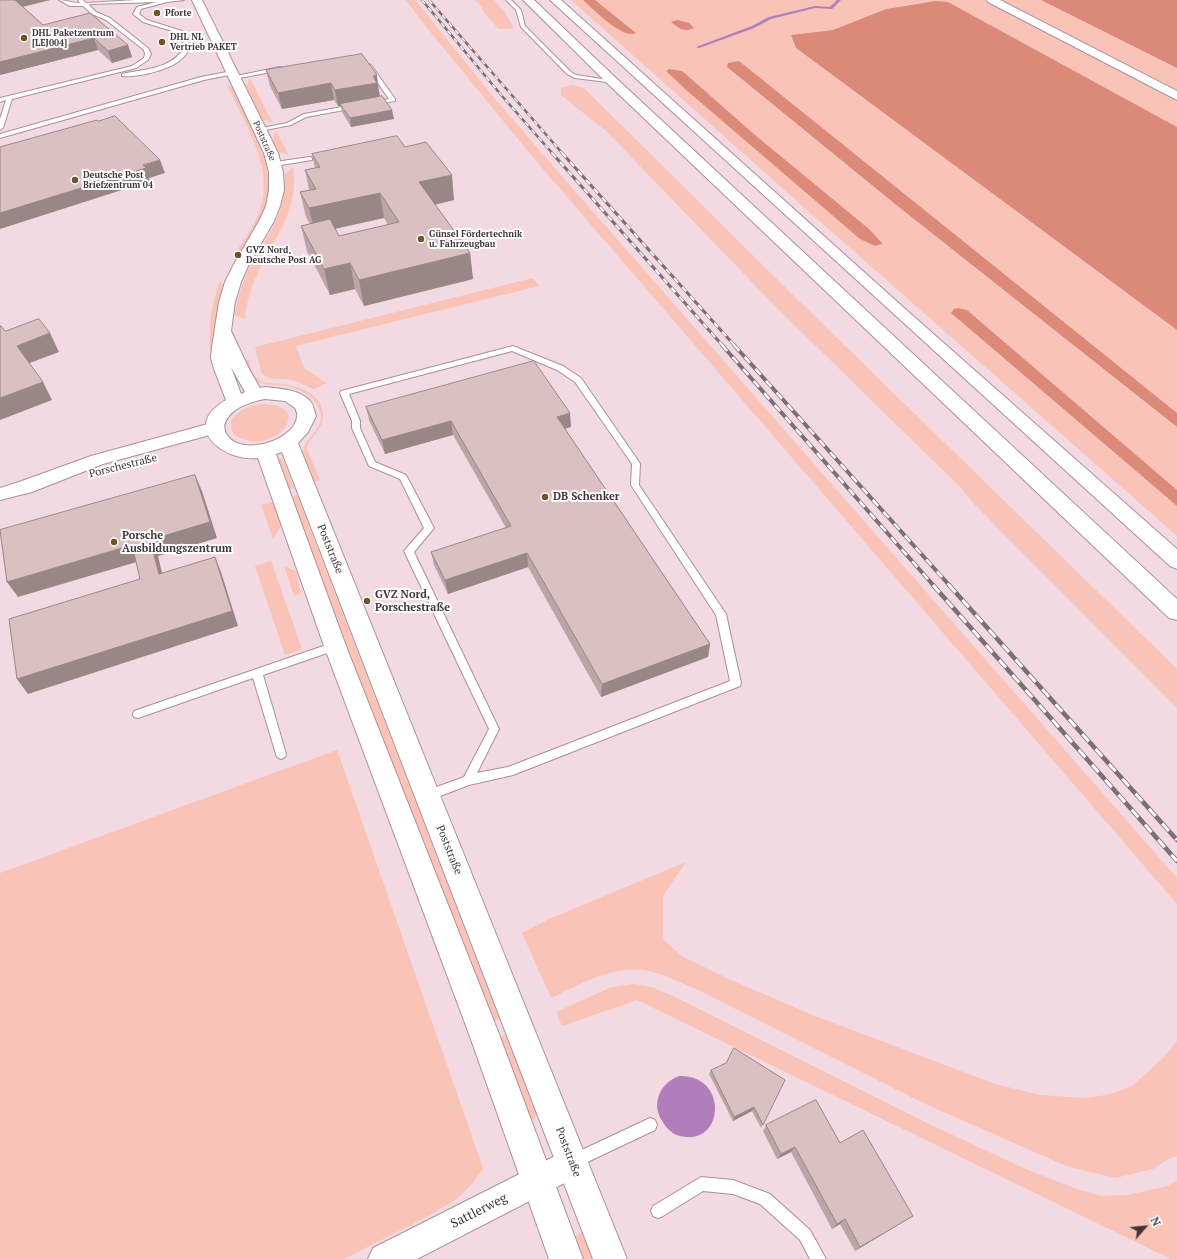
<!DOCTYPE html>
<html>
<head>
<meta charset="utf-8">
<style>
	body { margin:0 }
	#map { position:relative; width:1177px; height:1259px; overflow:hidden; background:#f3d9e1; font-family:"PT Serif",serif }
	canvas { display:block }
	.north { position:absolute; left:1125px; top:1207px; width:40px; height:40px; -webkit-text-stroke:3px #fff; paint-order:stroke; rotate:63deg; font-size:11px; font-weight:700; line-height:16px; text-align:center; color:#403639 }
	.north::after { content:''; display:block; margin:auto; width:14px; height:18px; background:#403639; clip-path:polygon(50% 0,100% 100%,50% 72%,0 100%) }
</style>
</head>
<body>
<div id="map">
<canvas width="1177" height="1259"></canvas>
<div class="north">N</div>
</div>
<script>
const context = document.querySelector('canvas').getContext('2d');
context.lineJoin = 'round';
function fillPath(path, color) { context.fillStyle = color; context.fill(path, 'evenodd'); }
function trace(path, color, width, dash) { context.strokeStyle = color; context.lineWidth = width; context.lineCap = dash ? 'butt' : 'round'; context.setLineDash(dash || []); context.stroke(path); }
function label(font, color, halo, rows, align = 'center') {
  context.font = font + ' "PT Serif",serif'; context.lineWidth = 4; context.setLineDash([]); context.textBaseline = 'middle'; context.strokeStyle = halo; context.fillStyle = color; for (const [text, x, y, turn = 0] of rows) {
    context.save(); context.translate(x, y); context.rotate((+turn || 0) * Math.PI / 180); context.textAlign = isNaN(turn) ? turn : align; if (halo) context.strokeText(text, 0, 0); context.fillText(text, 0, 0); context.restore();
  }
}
fillPath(new Path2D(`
	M406,0H415L496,100L546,158L1177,878V904L536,161L423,23Z
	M475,0H494L504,11L514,28L499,29L484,13L481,6Z
	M571,0H583L618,30L634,31L595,0H985L1177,101V127L948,2L919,3L886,9L833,30L791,35L796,48L1177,330V413L1022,290L741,63L738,61L727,67L895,204L1177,427V490L967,310L958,308L951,313L1177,506V536L807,210ZM669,69L682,71L688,76L755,135L880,240L883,244L875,246L860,239L685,89L666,71Z
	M998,0H1041L1177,68V93Z
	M250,78L273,123L262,119L261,116L246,86Z
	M227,85L232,87C251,127 281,169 263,214C258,228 248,241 240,254L235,253C244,240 253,228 259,213C276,168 245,125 227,85Z
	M573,85L584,88L800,302L1177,669V708L976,506L961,488L774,305L607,132L561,95V88Z
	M277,131L289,156L279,152L273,140L274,134Z
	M293,167C298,200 284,227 267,254L258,253C274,227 286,207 285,174Z
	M256,255L267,256C255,275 247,296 245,319L235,315C238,293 245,275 256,255Z
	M533,278L539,286L296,346L304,368L326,383L314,389L292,380L270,378L262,374L255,347Z
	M220,281L224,285C216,311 212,334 216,361L212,362C207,333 210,309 220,281Z
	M249,360C251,368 253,376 261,381C267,384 275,383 282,384C300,386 324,395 323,417C323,430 309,437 307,449L320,480L314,482C311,473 304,462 303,453C303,436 330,428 318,406C310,392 293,386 278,385C272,385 263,385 257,381C251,377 247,368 243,361Z
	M260,404C317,403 277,455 240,438C235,436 231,432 231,426C230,412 250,406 260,404Z
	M281,458L283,459L294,488L286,491L277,459Z
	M297,495L499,1018L487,1024L289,498Z
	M278,500L284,521L273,539L261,505Z
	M271,561L302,649L285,655L255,566Z
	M284,566L296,571L301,594L294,596Z
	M337,750L483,1168L473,1183L457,1199L425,1218L344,1259H0V873Z
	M686,862L663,896V939L682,956L731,980L810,1014L995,1084L1041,1095L1082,1098L1107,1095L1132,1086L1163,1058L1177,1041V1156L1168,1159L1153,1169L1115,1178L1066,1166L921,1102L700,991C683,984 667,975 649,971C614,964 581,984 551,998L522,933L547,920Z
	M634,984L652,987L673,996L929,1124L1028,1170L1077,1189L1101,1196L1128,1195L1167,1186L1177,1181V1259H1171L637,1000L562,1026L556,1012L612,987Z
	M506,1035L536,1114L535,1119L529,1122L494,1040Z
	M582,1232L593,1259H578L570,1240Z`), '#fac3b7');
fillPath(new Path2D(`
	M583,0H595L636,33C623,40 593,9 583,0Z
	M1041,0H1177V68Z
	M935,1L948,2L1177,127V330L796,48L791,35L833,30L886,9Z
	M677,20L689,23L694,28C684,33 679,28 671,22Z
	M739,61L1177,413V427L895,204L727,67L728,63Z
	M669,69L682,71L688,76L755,135L869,229L883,244L875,246L860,239L685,89L666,71Z
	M958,308L967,310L1177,490V506L951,313L954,309Z`), '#db8978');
fillPath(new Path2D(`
	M679,1076C729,1074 725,1147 680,1136C670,1134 663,1124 659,1115C653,1098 663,1082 679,1076Z`), '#b17ebc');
fillPath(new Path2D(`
	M837,0H841L832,9L815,8L771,19L754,28L699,48L696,47L752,26L769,17L815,6L830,7Z`), '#b17ebc');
const lane = new Path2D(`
	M59,0C67,0 70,3 80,3L78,0H83L86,3L136,0H184L167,2L141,9L139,14L147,20L182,31L191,46C188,52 185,57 179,61C168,70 136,78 122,76V74C145,69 173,69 185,46L178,33L143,22L133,14L137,7L157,2L90,4L89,5L96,12L110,18L148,48L151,54L148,60L136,68L12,99L3,128L0,130V119L6,100L0,102V98L132,66L144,58L145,54L144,50L106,20L92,14L83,6H70Z
	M506,0H511L521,10L525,26L571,72L576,75L615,81V83L575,78L567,74L521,27L516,10Z
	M369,64L371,65L395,99V101L371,105V103L389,99L366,66Z
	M280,67L282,68V70L234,79L231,77Z
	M232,71L235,73L234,74L204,80L0,138V134L201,77Z
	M353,105L355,106V108L306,117L291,125L260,131L257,129L287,123L304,114Z
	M310,157L312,158V160L275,166L272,164L275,162Z
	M513,346L563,366L581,378L639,462L640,464L639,485L726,614L741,683L740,686L513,775L469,785L427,801L423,800L421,796L423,792L464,777L489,729L404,551L424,528L400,479L369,466L352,428V421L340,393L341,391ZM512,351L557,370L575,382L632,464L631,485L716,615L730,681L508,767L477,773L499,729L414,552L434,528L406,475L375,462L360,428V421L349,394Z
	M335,642L339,643L340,646L339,649L263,675L286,754L285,757L281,759L277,757L276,754L253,678L138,718L134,717L133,714L134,711Z
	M650,1118L655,1120L657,1125L655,1130L579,1166L574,1168L569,1166L567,1161L569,1156Z
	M701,1177L733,1180L770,1194L810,1230L826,1259H810L800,1240L760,1204L733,1194L703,1191L663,1216L658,1218L653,1216L651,1211L653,1206Z`);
const street = new Path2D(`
	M215,422L221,424L224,428L221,432L103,464L32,492L0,500V488L19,482L91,456Z
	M573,1147L584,1151L588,1162L584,1173L417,1259H368L373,1248Z`);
const secondary = new Path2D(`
	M192,0H202L278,153L283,172L284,190L280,206L274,221L248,266L241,282L235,302L231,331L250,371L260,388L265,387C280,389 299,389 310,401C314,405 314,411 316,416L308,432L298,443L627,1259H593L282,452L276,454L346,646L499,1034L583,1259H549L469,1034L324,646L258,458C222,462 180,426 226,400L214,369L211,358L212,347L219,302L225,282L233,266L259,221L266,206L269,190V172L264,153ZM231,367L245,392L241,394ZM265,399L285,401L295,408C296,410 298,414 297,417C294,441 241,457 227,435C225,433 225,429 224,426C228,409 249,402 265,399Z
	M987,0H1000L1177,91V100L988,2Z`);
const highway = new Path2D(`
	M523,0H534L617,79L1177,599V620L1169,618L609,85Z
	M550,0H561L903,307L1177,549V569L1170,566Z`);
trace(lane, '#a99098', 2);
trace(street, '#a99098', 2);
trace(secondary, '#a99098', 2);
trace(highway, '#a99098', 2);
fillPath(lane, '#fff');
fillPath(street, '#fff');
fillPath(secondary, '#fff');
fillPath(highway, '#fff');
const railFar3 = new Path2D(`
	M422,0L502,96L553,154
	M429,0L563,154`);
const railFar2 = new Path2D(`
	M552,153L723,346
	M562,153L735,346`);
const railFar1 = new Path2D(`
	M722,345L934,586
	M734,345L950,586`);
const rail = new Path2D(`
	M933,585L1177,861
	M949,585L1177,840`);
trace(railFar3, '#7d6e72', 2.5);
trace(railFar2, '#7d6e72', 3);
trace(railFar1, '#7d6e72', 4);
trace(rail, '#7d6e72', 4.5);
trace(railFar3, '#fff', 1.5, [5]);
trace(railFar2, '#fff', 2, [6]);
trace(railFar1, '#fff', 2.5, [8]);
trace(rail, '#fff', 3, [10]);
fillPath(new Path2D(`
	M0,0H50L23,7L43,25L128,45L132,57L112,63L98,50L0,75Z
	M266,70L379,92L380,97L394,119L351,127L342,112L341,106H338L334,100L282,109L270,86Z
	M405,147L454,200L435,205L470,253L473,279L364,306L355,289L330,295L307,251L301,226L310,224L306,217L300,192L309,190L305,170L315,168L312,154ZM384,218L388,225L339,236L335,229Z
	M366,407L571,427L564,428L710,644L708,657L601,697L528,567L448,594L434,565L431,552L506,528L453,435L385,454L369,420Z
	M711,1070L785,1080L761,1128L752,1111L733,1121L709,1074Z
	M766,1125L840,1143L906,1220L855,1251L840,1224L832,1229L791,1152L777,1159L763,1131Z`), '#bca5a6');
fillPath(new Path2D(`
	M13,0H50L17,8Z
	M94,38L98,50L0,75V62Z
	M128,45L132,57L112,63L108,51Z
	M377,75L380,99L340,104L341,106H338L335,90L373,76Z
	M331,83L334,100L282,109L278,93Z
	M392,110L394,119L351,127L350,118Z
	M160,160L165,173L149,178L150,181L0,229V213Z
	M452,175L454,200L423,207L419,182Z
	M380,193L384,218L315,233L309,208Z
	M470,253L473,279L364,306L359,280Z
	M350,263L355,289L330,295L324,269Z
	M50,333L59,352L27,364L17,346Z
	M43,382L52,400L0,420V398Z
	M570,413L571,427L557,431V417Z
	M451,421L453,435L385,454L382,440Z
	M195,475L202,491L217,538L158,556L166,589L159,574L150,540Z
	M132,545L140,561L18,597L7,582Z
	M527,553L528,567L448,594L445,580Z
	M215,557L221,572L238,626L28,694L17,679Z
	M710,644L708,657L601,697L602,684Z
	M754,1107L752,1111L733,1121L734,1117Z
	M795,1147L791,1152L777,1159L781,1154Z
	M913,1216L906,1220L855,1251L860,1247Z
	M845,1219L840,1224L832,1229L837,1224Z`), '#998687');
const building = new Path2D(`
	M0,0H15L43,25L90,13L128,45L108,51L94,38L0,62Z
	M362,54L377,75L373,76L377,83L335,90L331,83L278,93L266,70Z
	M382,96L392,110L350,118L340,104Z
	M115,116L160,160L143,165L146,168L0,213V147L97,120L98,121Z
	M397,136L405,147L426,142L452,175L419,182L470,253L359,280L350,263L324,269L301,226L330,219L339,236L399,222L380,193L309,208L300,192L316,189L305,170L320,167L312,154Z
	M39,319L50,333L17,346L43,382L0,398V326H1L5,331Z
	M534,361L570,413L557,417L710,644L602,684L527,553L445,580L431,552L511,526L451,421L382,440L366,407Z
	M195,475L210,522L150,540L159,574L215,557L232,611L17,679L9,619L140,579L132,545L7,582L0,530Z
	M734,1048L785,1080L763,1125L754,1107L734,1117L711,1070L726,1063Z
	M816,1100L840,1143L863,1130L913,1216L860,1247L845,1219L837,1224L795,1147L781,1154L766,1125Z`);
fillPath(building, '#dbc0c1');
trace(building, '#998687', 1);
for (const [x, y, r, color] of [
	[157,13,4,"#6b5625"],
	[24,38,4,"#6b5625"],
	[162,42,4,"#6b5625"],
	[75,180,4,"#6b5625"],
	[421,239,4,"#6b5625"],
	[238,255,4,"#6b5625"],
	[545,497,4,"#6b5625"],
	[114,542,4,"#6b5625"],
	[367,601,4,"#6b5625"]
]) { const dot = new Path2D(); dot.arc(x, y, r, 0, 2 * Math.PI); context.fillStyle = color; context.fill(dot); trace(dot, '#fff', 1.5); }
label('bold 9px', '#403639', '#fff', [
	["Pforte",165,13],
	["DHL Paketzentrum",32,33],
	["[LEJ004]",32,43],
	["DHL NL",170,37],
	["Vertrieb PAKET",170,47],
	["Deutsche Post",83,175],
	["Briefzentrum 04",83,185],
	["Günsel Fördertechnik",429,234],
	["u. Fahrzeugbau",429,244],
	["GVZ Nord,",246,250],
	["Deutsche Post AG",246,260]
], 'left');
label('9px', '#403639', '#fff', [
	["Poststraße",264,141,66]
]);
label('11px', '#403639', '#fff', [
	["Porschestraße",123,466,-14],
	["Poststraße",330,549,68],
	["Poststraße",449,850,68],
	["Poststraße",568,1152,69]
]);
label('bold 11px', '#403639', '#fff', [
	["DB Schenker",553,497],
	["Porsche",122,536],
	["Ausbildungszentrum",122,549],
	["GVZ Nord,",375,595],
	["Porschestraße",375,608]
], 'left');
label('13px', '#403639', '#fff', [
	["Sattlerweg",479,1211,-27]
]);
</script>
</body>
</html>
